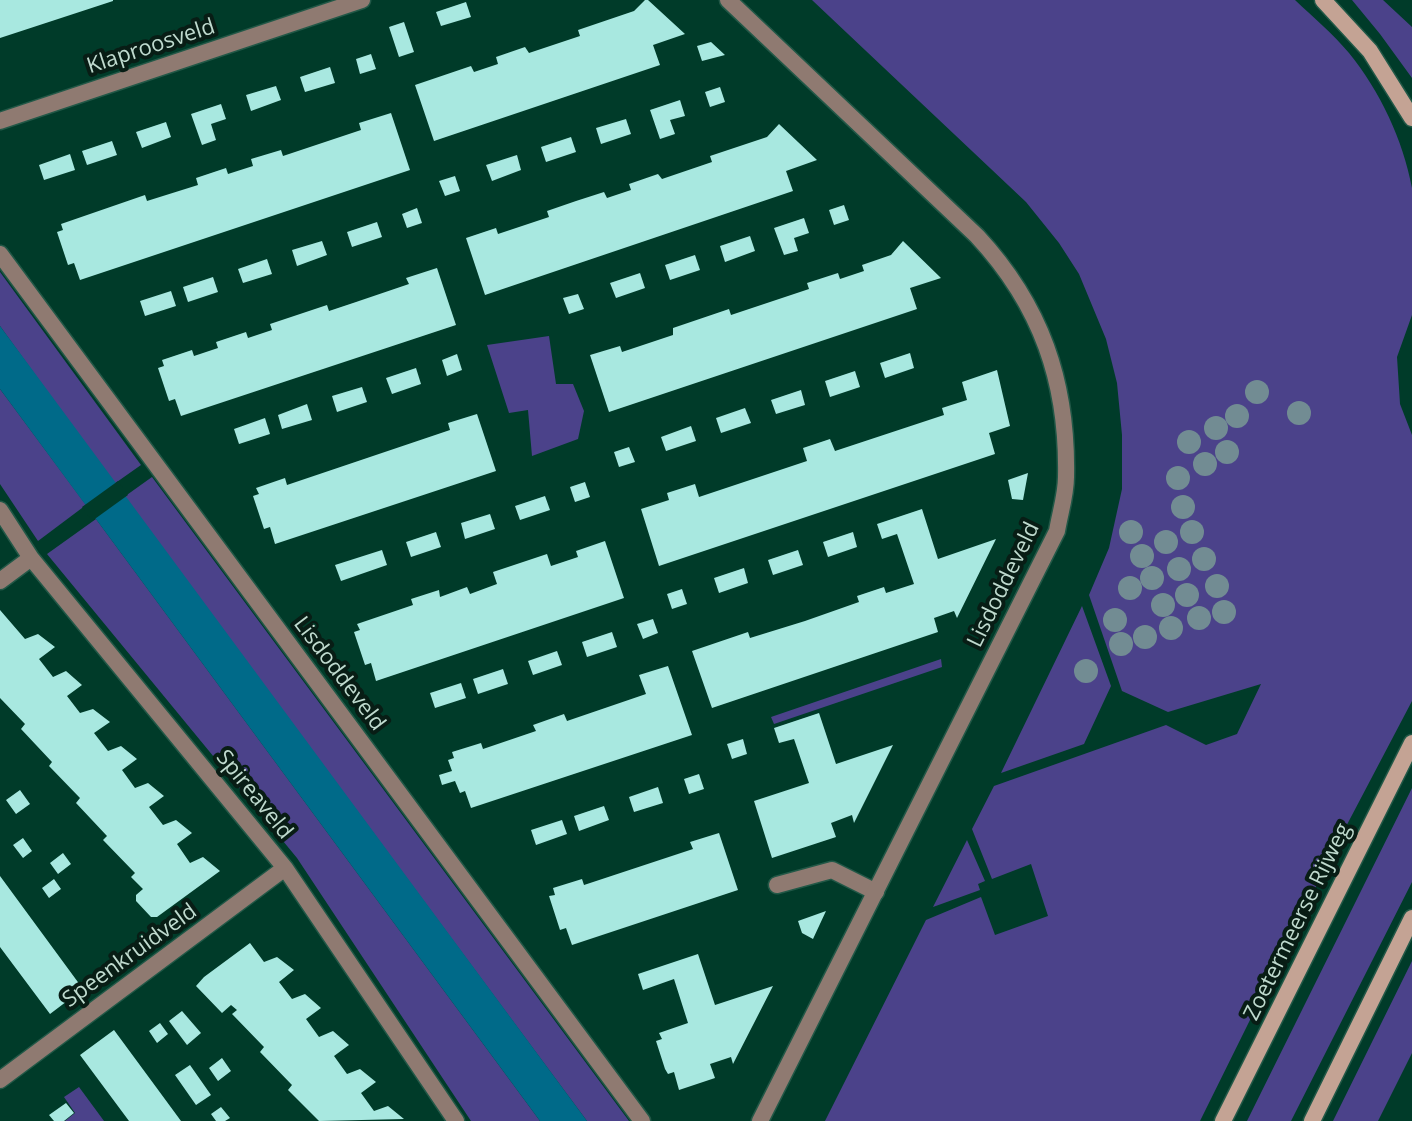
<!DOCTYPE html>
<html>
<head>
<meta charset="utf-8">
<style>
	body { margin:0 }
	canvas { display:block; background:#003b29 }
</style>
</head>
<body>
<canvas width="1412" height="1121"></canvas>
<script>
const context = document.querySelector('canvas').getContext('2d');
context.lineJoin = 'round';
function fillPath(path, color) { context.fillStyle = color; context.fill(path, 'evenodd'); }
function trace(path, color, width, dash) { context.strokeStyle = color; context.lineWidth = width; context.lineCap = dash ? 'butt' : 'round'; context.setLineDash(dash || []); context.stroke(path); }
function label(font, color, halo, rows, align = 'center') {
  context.font = font + ' "Open Sans",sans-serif'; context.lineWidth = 8; context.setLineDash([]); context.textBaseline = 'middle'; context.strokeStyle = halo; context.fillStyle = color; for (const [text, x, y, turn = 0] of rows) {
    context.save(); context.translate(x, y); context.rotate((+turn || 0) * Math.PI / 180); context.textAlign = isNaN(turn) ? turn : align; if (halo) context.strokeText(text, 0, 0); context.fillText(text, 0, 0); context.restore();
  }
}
fillPath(new Path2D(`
	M812,0H1295C1313,17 1333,34 1349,53C1380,91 1403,140 1412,188V315L1397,357L1400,404L1412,435V701L1341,836L1200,1121H825L926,920L981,897L995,935L1048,916L1031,864L992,879L972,829L994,786L1166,725L1206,745L1237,734L1261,684L1168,712L1122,691L1089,595L1109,548L1122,489V435L1117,383L1106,339L1079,274L1059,243L1026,202Z
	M1352,0H1383L1412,27V78L1380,34Z
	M0,272L141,465L114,484L0,326Z
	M549,336L556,384H573L584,411L578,439L532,456L528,410L509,413L487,345Z
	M0,389L86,505L38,541L0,484Z
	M152,477L629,1121H587L124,497Z
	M96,519L540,1121H471L297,858L47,554Z
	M1082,606L1111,686L1084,744L1001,773Z
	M941,659L942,667L774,724L771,717Z
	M1412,788V882L1291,1121H1247Z
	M967,840L985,881L978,884L980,890L933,907Z
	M1412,961V1053L1378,1121H1333Z
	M79,1087L104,1121H65L75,1113L64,1097Z`), '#4b428a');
fillPath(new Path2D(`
	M0,326L587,1121H540L0,389Z`), '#006a89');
fillPath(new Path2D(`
	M118,481L128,495L92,521L82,507Z`), '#003b29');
fillPath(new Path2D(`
	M0,0H113V1L0,38Z
	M645,0H648L685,34L653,45L660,65L434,141L415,85L471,66L474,72L498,64L496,57L525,47L529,53L580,36L578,30L634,11Z
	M466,2L471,17L441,26L436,12Z
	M404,22L414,52L399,57L389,27Z
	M711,42L725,55L702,61L697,46Z
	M371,54L376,69L360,74L356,59Z
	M330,67L335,83L305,92L300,77Z
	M276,86L281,100L251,111L246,95Z
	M720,87L725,102L710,107L705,92Z
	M680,100L685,116L670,120L675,134L660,139L650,110Z
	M221,104L226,119L211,124L216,140L202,145L191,114Z
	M391,113L410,170L80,280L74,263L68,265L57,232L63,230L61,224L145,195L147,201L198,185L196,178L226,168L228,174L253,166L251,159L281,150L283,156L361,130L359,123Z
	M626,119L631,134L601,144L596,128Z
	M166,122L171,137L142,148L136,132Z
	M779,124L817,160L786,171L793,191L485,295L466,238L496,228L498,234L549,217L547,211L576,201L604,192L607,198L631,190L629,184L658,174L662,179L712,162L710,156L767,137Z
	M571,137L576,152L546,162L541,147Z
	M112,141L117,155L87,165L82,151Z
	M70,154L75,170L44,180L39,165Z
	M517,155L521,170L492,181L486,165Z
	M455,176L460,191L445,196L439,181Z
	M844,205L849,220L834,225L829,210Z
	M417,208L422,223L407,228L402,214Z
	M804,218L809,233L794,238L798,251L784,255L774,228Z
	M377,222L382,237L352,247L347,232Z
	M750,236L755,251L725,262L720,246Z
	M322,241L327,255L297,266L292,250Z
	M903,241L941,278L910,288L917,309L609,412L590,355L620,346L622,352L673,335V328L729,309L731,315L809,289L807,283L838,273L840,279L864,271L862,265L891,255Z
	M695,255L700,270L670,280L665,265Z
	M267,259L272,274L243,283L238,269Z
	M437,268L456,325L181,416L175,399L169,401L158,368L164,366L162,360L192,350L194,356L218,348L216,342L246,332L248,338L272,330L270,324L327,305L329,311L356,302L409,284L406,278Z
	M640,273L645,288L616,298L610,283Z
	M213,277L218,292L188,302L183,287Z
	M171,291L176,306L145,316L140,301Z
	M578,294L584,309L569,314L563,298Z
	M910,353L914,368L885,378L880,363Z
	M457,354L462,370L447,376L442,360Z
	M416,368L421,384L392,394L386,378Z
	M997,370L1010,426L989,433L995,454L659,566L641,509L669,500L667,493L695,484L699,497L807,461L803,448L830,439L835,451L944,415L942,408L967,400L962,382Z
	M855,371L860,387L830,397L825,381Z
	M362,387L367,402L337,412L332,396Z
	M801,390L805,405L776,414L771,400Z
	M307,404L312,420L282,429L278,415Z
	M745,408L751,423L721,433L716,418Z
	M477,414L496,471L275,544L270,527L264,529L253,496L259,494L256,488L285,478L287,485L450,430L448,423Z
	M265,418L270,434L239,444L234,429Z
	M691,426L696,441L666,451L661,437Z
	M629,447L635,462L619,467L614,452Z
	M1028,473L1023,500L1012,499L1008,480Z
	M585,482L590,497L575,502L570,487Z
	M545,496L550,510L520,520L515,506Z
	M922,509L938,559L996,539L957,618L954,611L934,618L938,632L712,708L692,651L748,632L750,638L805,621L859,602L857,596L884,587L886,593L914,584L897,534L882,539L877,524Z
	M490,514L495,529L465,539L461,523Z
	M436,532L441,547L411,557L406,542Z
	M853,532L857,547L828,557L823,542Z
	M605,541L624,598L376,681L371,663L365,665L354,632L360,630L357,624L413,605L411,599L439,590L440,597L467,587L470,594L497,584L493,572L547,554L551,566L578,557L576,551Z
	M382,550L387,565L341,581L335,565Z
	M798,550L803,565L773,575L768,560Z
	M744,568L748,583L719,593L714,578Z
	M682,589L687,604L672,609L667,594Z
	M0,610L25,639L38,634L55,647L39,659L53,677L66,671L82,685L67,696L80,713L93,709L110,722L94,733L108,751L121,746L137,759L122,770L135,788L148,783L164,796L149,807L163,825L176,820L192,833L177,844L190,863L203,857L220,871L157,917H151L136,901V895L143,889L131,877L135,873L103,840L107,836L76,803L80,798L49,766L52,762L21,729L25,724L0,698Z
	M653,619L658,633L643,639L637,624Z
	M612,632L617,647L587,657L582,642Z
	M557,651L562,665L533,675L528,661Z
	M668,666L692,735L471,808L465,791L460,793L455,781L442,785L439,775L452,771L448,760L454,758L452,752L481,743L483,749L536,731L533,725L564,714L567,721L646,694L639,675Z
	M503,669L508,684L478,694L473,679Z
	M461,683L466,698L435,708L430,693Z
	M819,713L836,764L893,745L854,823L852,815L831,823L836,837L772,858L754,801L809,783L794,739L779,743L774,728Z
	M743,739L747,754L732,759L727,744Z
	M699,774L704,789L689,794L684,779Z
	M658,787L663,803L634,812L629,797Z
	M20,790L30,804L16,814L6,800Z
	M604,806L609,820L579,831L574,816Z
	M562,820L567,834L536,845L531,830Z
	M719,833L738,890L572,945L566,928L560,930L549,896L555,895L553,888L582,879L584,885L693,849L690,842Z
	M23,838L32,851L23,858L13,845Z
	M63,853L71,864L58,874L50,863Z
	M0,876L83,989L50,1014L0,947Z
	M54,879L61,889L49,898L42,888Z
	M826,911L813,939L802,933L798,921Z
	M250,943L264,962L277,957L294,970L279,982L292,999L305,994L321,1008L306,1019L319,1037L333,1031L349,1045L334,1056L347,1074L360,1069L376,1082L361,1093L374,1111L388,1106L404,1119L319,1121L288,1090L292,1085L260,1052L264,1047L232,1014L237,1010L231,1005L222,1013L196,986L204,977Z
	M698,954L715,1005L773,986L733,1064L731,1057L710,1064L715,1078L679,1090L674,1072L668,1074L665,1069L656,1041L662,1039L659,1033L688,1023L674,979L643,990L638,974Z
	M182,1011L201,1033L187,1045L169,1021Z
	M160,1023L168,1034L157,1043L149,1031Z
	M114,1030L156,1087L181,1121H129L80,1055Z
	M222,1058L231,1071L218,1081L209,1068Z
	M190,1065L211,1095L196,1105L175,1075Z
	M66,1103L74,1113L64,1121H54L49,1115Z
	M221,1107L230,1118L225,1121H216L211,1114Z`), '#a8e8e0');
const service = new Path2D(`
	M777,885L832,870L876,892`);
const minor = new Path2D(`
	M728,0L977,236C1041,305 1068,382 1066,477C1066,495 1060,513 1057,531L760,1121
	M0,121L362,0
	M0,254L642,1121
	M0,510L31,558L285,868L456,1121
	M0,581L31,558
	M0,1080L285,868`);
const secondary = new Path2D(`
	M1323,0L1370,51L1412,118
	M1223,1121L1412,743
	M1312,1121L1412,918`);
trace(service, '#225847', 19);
trace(minor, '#225847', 19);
trace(secondary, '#225847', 19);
trace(service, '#8f7a71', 16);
trace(minor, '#8f7a71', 16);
trace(secondary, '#c4a394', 16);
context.fillStyle = '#728c93';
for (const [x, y] of [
	[1257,392],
	[1299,413],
	[1237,416],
	[1216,428],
	[1189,442],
	[1227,452],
	[1205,464],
	[1178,478],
	[1183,507],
	[1131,532],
	[1192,532],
	[1166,542],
	[1142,556],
	[1204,559],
	[1179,569],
	[1152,578],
	[1217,586],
	[1130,588],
	[1187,595],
	[1163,605],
	[1224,612],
	[1199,618],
	[1115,620],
	[1171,628],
	[1145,637],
	[1121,644],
	[1086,671]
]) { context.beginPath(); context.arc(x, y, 12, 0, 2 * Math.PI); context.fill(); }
label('22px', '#bfdace', '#081d15', [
	["Klaproosveld",151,47,-18],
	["Lisdoddeveld",1004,585,-64],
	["Lisdoddeveld",339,674,53],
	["Spireaveld",254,795,51],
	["Zoetermeerse Rijweg",1298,922,-64],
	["Speenkruidveld",130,956,-36]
]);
</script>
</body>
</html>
